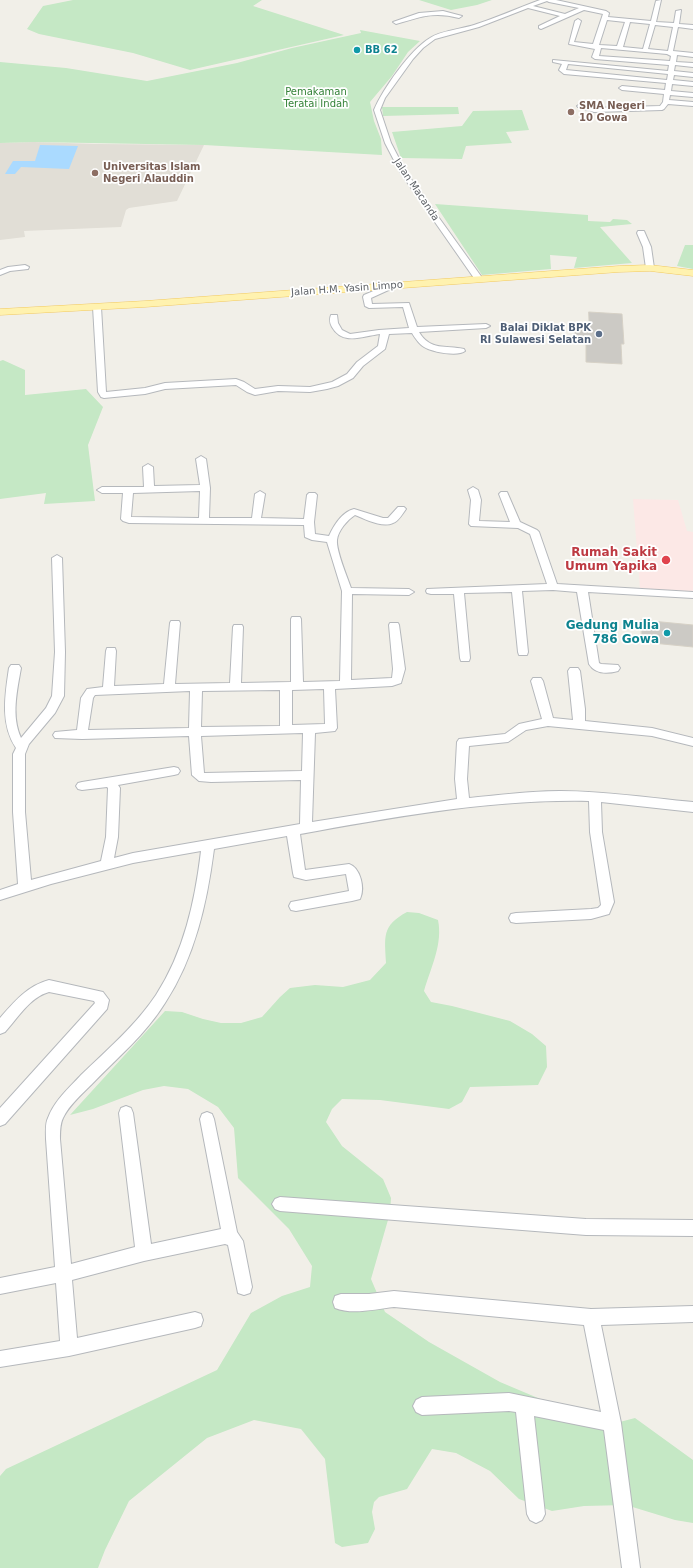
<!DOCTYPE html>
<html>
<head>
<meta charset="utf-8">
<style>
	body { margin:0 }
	canvas { display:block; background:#f1efe8 }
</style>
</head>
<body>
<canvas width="693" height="1568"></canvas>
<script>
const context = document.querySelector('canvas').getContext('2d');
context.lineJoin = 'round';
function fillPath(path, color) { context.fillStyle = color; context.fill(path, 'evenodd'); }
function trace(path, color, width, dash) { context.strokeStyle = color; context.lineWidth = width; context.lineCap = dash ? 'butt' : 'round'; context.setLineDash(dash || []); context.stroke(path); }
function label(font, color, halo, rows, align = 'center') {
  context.font = font + ' "DejaVu Sans",sans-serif'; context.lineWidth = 3.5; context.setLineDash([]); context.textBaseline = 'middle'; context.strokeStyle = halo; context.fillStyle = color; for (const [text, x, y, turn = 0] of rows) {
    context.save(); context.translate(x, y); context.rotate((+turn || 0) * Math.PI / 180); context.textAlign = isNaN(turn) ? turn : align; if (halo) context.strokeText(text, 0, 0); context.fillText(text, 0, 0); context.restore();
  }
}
fillPath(new Path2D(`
	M34,142L96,144L204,145L177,201L129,208L126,210L121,227L24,231L25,237L0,240V143Z`), '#e1ded6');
fillPath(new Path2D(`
	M633,499L678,500L687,531L693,532V593L640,589Z`), '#fce8e6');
fillPath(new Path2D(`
	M73,0H262L253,6L344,35L190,70L133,53L39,34L27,29L43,6Z
	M419,0H492L477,5L451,10Z
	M360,30L420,41L408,52L392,76L370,102L374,121L381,139L382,155L204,145L34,142L0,143V62L66,68L147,81L237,63L292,48L361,33Z
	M382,107H458L459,114L383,116Z
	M522,110L529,130L506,132L512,143L466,146L462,159L401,158L392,132L462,126L473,111Z
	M435,204L588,215V221L610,222L613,219L627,220L632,224L600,227L632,263L574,268L577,257L550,255L551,269L482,275Z
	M685,245H693V269L677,266Z
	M3,360L25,370V395L86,389L103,407L88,445L95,501L44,504L46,493L0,499V361Z
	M407,912L419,913L438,920C443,944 431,967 424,991L431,1002L452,1006L510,1021L532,1034L546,1046L547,1067L538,1085L470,1087L462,1102L449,1109L380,1100L342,1099L332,1109L326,1122L342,1146L383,1179L391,1198L390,1213L371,1279L385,1312L429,1342L500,1382L545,1401L616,1423L635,1418L693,1460V1523L675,1520L626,1505L584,1506L552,1511L519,1499L490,1471L456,1453L432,1449L407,1489L379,1497L374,1502L372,1512L375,1529L368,1543L342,1547L335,1543L325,1459L301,1429L254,1420L207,1438L129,1501L105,1550L98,1568H0V1476L6,1469L217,1370L251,1313L282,1296L310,1287L312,1266L289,1229L238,1178L234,1128L218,1107L188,1089L164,1086L143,1090L93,1109L70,1115L165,1011L182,1012L203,1019L221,1023H241L262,1017L280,997L290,988L315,985L343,987L370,980L386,963C385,937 381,926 407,912Z`), '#c5e8c5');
fillPath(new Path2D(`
	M40,145L78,146L69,169L21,167L15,174H5L13,161H35Z`), '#aadaff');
const building = new Path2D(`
	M589,312L622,314L624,344H621L622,364L586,362V341L575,340V328L589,329Z
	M641,620L693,625V647L642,642Z`);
fillPath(building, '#cccac5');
trace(building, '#d6d1c6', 1);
const minor = new Path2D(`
	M540,0H556L606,11L609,13L608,17L651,21L656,1L661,0L656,22L674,23L676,11L681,10L679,24L693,25V29L678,27L673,51L693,53V57L677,55L676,62L693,63V67L675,65L674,71L693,73V77L674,75L673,80L693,82V86L672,84L671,91L693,93V97L670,95L669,100L693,102V106L668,104L664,109L662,110L594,112L578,107L577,106L580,104L594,108L660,106L663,102L664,94L622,90L619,88L622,86L665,90L666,83L564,74L559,70L562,64L553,62V60L668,71L669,65L595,59L592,57L595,49L569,44L575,21L578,19L581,21L574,42L593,44L603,14L584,10L541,29L539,28V26L560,16L528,8L479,27L435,39L423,48L413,59L385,98L380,110L391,143L406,172L483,279L479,281H476L400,172L385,143L374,110C383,89 410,50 430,38C440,31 461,29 474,25C496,18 518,8 540,0ZM547,1L549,2L579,8L565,14L533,6ZM607,20L625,22L617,46L599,45ZM630,22L650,24L643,49L623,47ZM655,25L673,27L668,51L648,49ZM601,48L667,54L671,56L670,61L599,56ZM568,64L668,74L667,80L566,70Z
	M443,11L462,16L459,18C434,11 420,17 396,24L393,22L419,13Z
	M638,231H644L651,247L654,268L653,270H650L646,268L643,247L637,233Z
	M25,265L29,267L28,269L10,271L0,275V270L8,267Z
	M390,284L394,286L393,288L371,298L372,304L409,303L417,327L486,324L490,326L486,328L419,332C430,351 446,345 464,349L465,351C458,357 432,352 424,347C419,344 415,338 412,333L389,334L385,349L363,366L353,378L338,386L327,389L310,392L278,391L255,395L247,392L236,385L165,389L145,394L104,398L101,397L98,392L93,307L94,305H97L101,307L106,392L145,388L165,383L236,379L244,382L255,389L278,386L310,387L332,382L347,374L357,362L378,346L380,334C363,336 343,346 332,327C330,323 329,320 331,315H337L338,323L342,330L350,334L379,330L409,328L403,307L369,308L365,306L363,297L364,295Z
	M201,456L206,459L210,488L209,518H252L255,494L260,491L265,494L261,518L304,519L307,495L309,493H315L317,495L314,522L315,534L329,536C334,525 342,512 354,509L383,518H388L398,507H404L406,509C403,513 398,522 393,523C382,528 365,519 355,515C347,520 338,531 337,540C336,551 347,576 351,588L409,589L414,592L409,595L352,594L351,680L392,678L393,669L389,625L390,623H398L399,625L405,669L401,683L392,686L335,689L337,728L335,731L315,733L312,822L457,799L455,779L457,742L459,739L505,734L519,724L542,719L531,681L533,678H541L543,681L553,718L573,720L568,671L570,668H578L580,671L585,709V721L652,728L693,738V746L652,736L548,726L526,730L508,742L469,746L467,779L469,798C499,795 529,791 560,791C604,791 649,798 693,802V812L601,802L602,832L614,902L609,914L591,919L516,923L511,922L509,918L511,914L516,913L591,909L598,908L601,905L590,832L589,801C492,799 395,817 300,834L305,870L349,864C361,868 365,889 360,899L352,901L296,911L291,910L289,906L291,902L349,891L346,874L306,880L294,877L293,873L287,836L214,849C207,903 195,957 165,1003C146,1034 117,1058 92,1084C82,1094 69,1105 63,1118C60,1124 60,1132 60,1139L71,1264L135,1247L119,1113L121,1108L126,1106L131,1108L133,1113L151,1244L221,1229L200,1119L202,1114L207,1112L212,1114L214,1119L237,1232L243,1241L252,1287L250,1293L244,1295L238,1293L228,1245L225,1244L144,1261L72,1280L77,1338L195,1312L201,1314L203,1320L201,1326L195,1328L69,1356L0,1367V1351L60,1341L56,1283L0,1294V1278L55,1267L46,1139C46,1132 45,1124 48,1118C54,1101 69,1088 81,1075C107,1050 136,1025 156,995C184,952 195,901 201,851L133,863L51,884L0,900V890L18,884L13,812V754L16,748C0,724 5,695 9,668L11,665H19L21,668C17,691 11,716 21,738L46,708L52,696L55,652L52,558L57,555L62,558L65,652L64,696L55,713L29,744L25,754V812L31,880L101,861L106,837L108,788L107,787L82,790L78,789L76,786L78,783L82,782L174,767L178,768L180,771L178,774L174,775L118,785L120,788L118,837L114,858L133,853L300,824L301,780L211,782L199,781L192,775L189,736L82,739L55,738L53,735L55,732L77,730L81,698L87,689L103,687L106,651L107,648H115L116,651L114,686L164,684L170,623L171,621H179L180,623L175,684L230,683L233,627L234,625H242L243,627L241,683L291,682V619L292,617H300L301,619L303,682L340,681L342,591L327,542L312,540L305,537L304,525L129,523L123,521L121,519L123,493H102L97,490L102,487H144L143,467L148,464L153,467L154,486L200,485L196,459ZM200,491L199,518L131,517L133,493ZM324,689L325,724L292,725V690ZM280,690V726L201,727L202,691ZM190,691L189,728L88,730L93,698L95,695ZM303,733L302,771L204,773L201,736Z
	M473,487L478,490L481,500L479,521L510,522L499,494L501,492H507L520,522L537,530L539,532L557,584L693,592V598L588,592L599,663L601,664L618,665L620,668L618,671C607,674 595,674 589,664L577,592L553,590L522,591L528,652L527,655H519L518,652L512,592L464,593L470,658L469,661H461L460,658L454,594H431L427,593L426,591L427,589L547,584L530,534L518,528L471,526L469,524L471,500L468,490Z
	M49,980L103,992L109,1000L107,1009L5,1124L0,1126V1108L95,1003L94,1001L49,992C30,997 17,1019 5,1032L0,1034V1018C14,1002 27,986 49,980Z
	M280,1197L586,1219L693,1220V1236L586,1235L280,1211L275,1209L272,1204L275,1199Z
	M394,1291L591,1309L693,1306V1322L601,1325L621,1423L640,1568H622L604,1430L534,1416L545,1514L542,1520L536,1523L530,1520L527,1514L516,1412L509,1411L422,1415L416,1412L413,1406L416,1400L422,1397L509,1393L601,1412L584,1325L394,1307C376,1309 352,1315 335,1308L333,1302L335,1296L341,1294H369Z`);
const major = new Path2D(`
	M650,265L693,270V276L650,271L619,272L145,307L0,315V309L145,301L619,266Z`);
trace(minor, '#b5b8bc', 2);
trace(major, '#f2c960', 1);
fillPath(minor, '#fff');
fillPath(major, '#fff2af');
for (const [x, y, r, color] of [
	[357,50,4,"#0f9aa8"],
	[571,112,4,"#8d6e63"],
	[95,173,4,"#8d6e63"],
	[599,334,4,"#5c6f8a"],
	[666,560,5,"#e0444e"],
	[667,633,4,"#0f9aa8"]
]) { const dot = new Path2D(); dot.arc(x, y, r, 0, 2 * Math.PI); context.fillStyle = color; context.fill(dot); trace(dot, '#fff', 1.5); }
label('bold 10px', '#0d838f', '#fff', [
	["BB 62",365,50]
], 'left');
label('10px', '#348238', '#fff', [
	["Pemakaman",316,92],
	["Teratai Indah",316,104]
]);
label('bold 10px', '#785e54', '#fff', [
	["SMA Negeri",579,106],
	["10 Gowa",579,118],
	["Universitas Islam",103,167],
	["Negeri Alauddin",103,179]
], 'left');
label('10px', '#5f6368', '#fff', [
	["Jalan Macanda",416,190,56],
	["Jalan H.M. Yasin Limpo",347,289,-4]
]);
label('bold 10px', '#4e5e75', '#fff', [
	["Balai Diklat BPK",591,328],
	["RI Sulawesi Selatan",591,340]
], 'right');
label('bold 12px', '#be3a42', '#fff', [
	["Rumah Sakit",657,553],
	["Umum Yapika",657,567]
], 'right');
label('bold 12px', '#0d838f', '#fff', [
	["Gedung Mulia",659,626],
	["786 Gowa",659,640]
], 'right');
</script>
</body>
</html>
